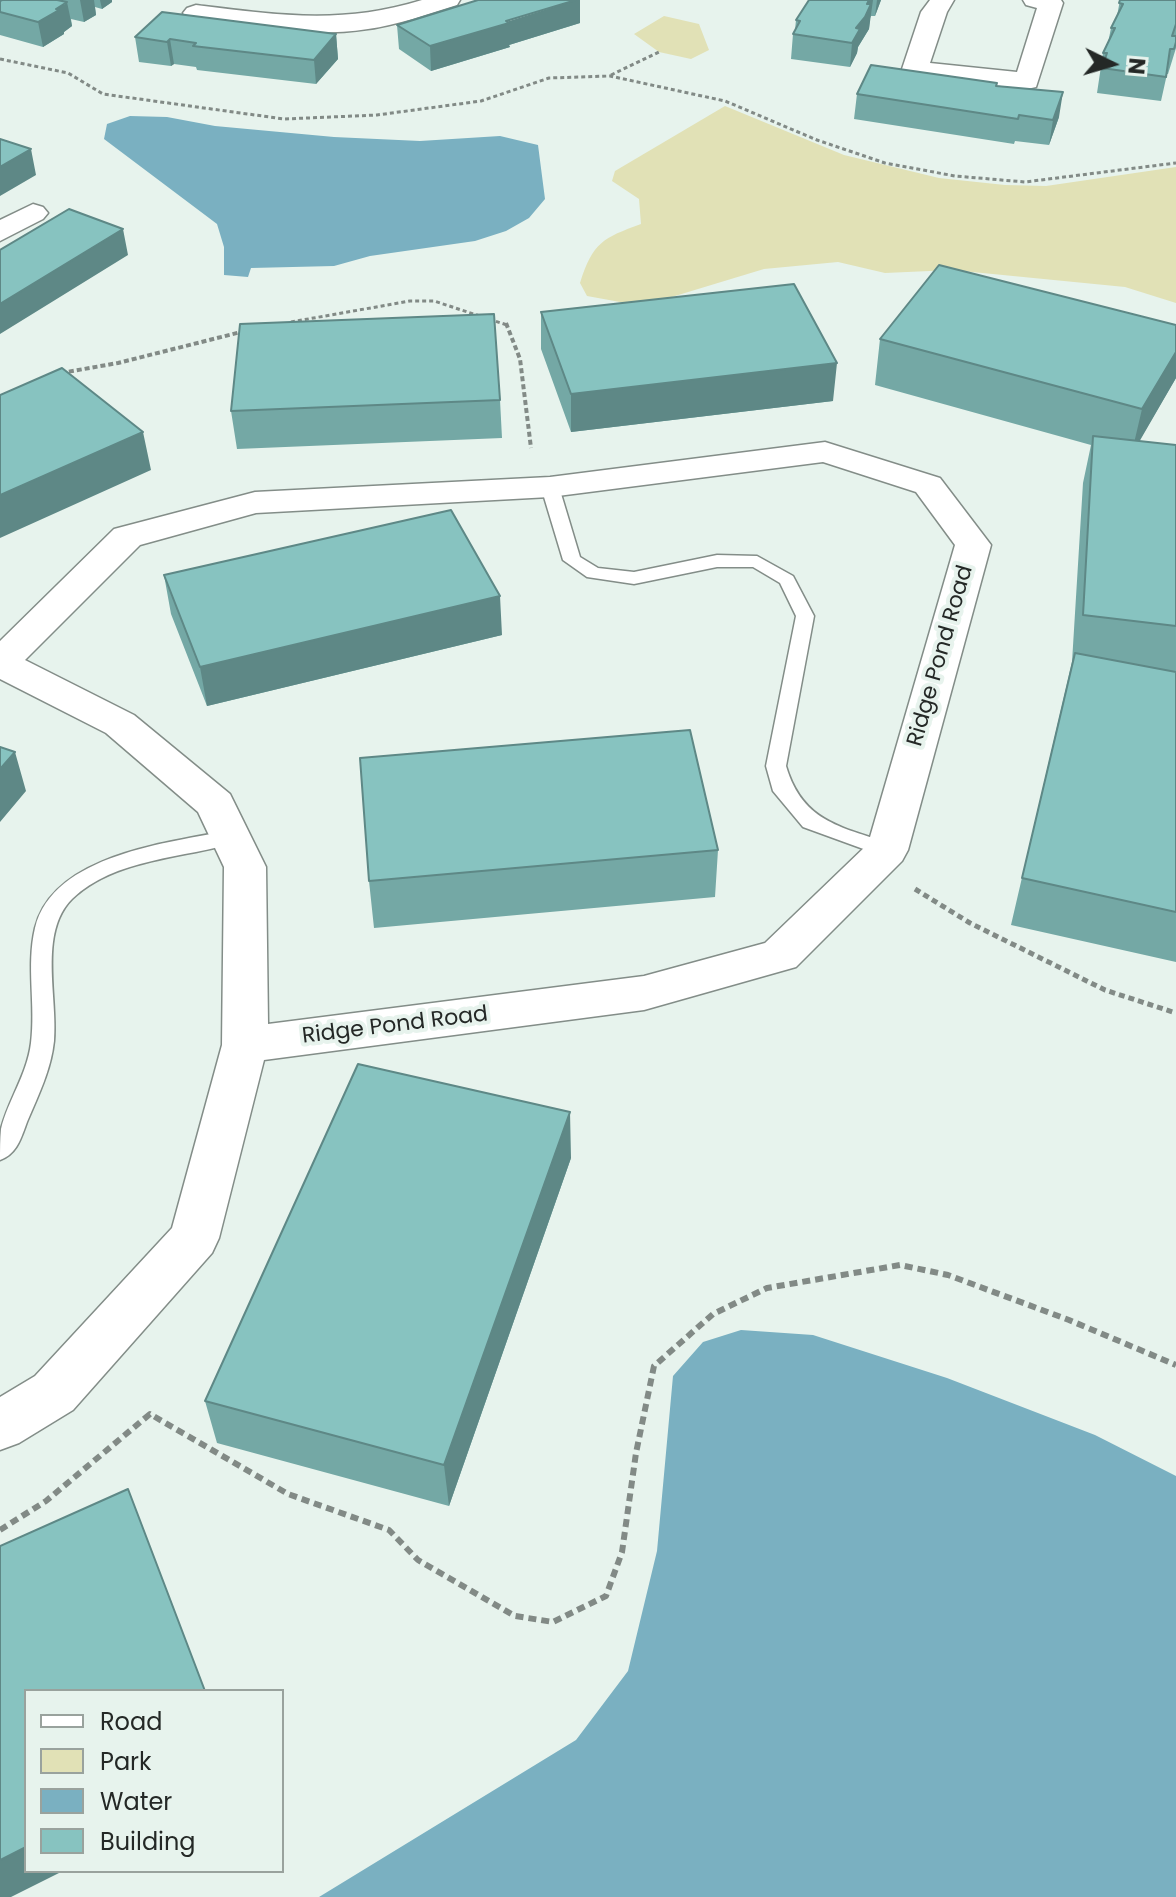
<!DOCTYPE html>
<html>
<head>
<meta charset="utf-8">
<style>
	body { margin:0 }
	#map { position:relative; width:1176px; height:1897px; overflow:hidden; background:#e7f3ed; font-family:Poppins,sans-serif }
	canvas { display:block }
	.legend { position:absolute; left:24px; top:1689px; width:260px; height:184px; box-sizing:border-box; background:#e7f3ed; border:2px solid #99a29d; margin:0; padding:10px 14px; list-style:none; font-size:24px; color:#242826 }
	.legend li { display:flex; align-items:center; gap:16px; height:40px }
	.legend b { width:40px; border:2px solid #99a29d }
	.north { position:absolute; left:1072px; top:24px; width:80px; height:80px; -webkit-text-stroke:6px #e7f3ed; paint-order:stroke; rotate:95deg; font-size:22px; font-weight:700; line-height:32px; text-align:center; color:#242826 }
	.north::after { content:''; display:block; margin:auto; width:28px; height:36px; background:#242826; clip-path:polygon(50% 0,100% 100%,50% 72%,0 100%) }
</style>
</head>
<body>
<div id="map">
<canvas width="1176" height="1897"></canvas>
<ul class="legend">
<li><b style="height:10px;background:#fff"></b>Road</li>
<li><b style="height:22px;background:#e1e1b6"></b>Park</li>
<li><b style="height:22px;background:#7ab0c1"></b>Water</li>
<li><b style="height:22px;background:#87c3c0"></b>Building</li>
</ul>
<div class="north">N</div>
</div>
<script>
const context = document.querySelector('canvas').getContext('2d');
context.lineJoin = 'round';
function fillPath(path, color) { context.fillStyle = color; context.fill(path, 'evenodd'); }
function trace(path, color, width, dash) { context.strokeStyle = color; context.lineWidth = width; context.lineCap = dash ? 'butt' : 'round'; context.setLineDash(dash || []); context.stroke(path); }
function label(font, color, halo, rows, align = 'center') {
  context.font = font + ' Poppins,sans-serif'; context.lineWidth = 8; context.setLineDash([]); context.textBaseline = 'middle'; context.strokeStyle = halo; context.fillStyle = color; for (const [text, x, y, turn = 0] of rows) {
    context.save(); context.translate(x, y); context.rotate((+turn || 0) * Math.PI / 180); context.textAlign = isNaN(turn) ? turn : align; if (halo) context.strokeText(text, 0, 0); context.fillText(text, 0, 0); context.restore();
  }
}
fillPath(new Path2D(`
	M664,16L699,24L709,50L691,59L659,52L634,34Z
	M725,106L844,155L939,178L1005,185L1046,186L1176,167V303L1125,287L952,270L885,273L838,262L764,269L642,306L587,296L580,283C593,242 603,238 641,224L639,199L612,181L615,171Z`), '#e1e1b6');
fillPath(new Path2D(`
	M130,116L167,117L215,126L334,137L420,141L500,136L538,145L545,199L529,218L506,231L475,241L370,256L334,266L251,268L248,277L224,275V247L217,224L104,139L107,124Z
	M741,1330L813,1335L947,1378L1095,1435L1176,1476V1897H319L576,1740L628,1671L657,1551L673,1376L703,1342Z`), '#7ab0c1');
const lane = new Path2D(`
	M550,482L559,487L580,557L598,568L634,572L717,555L757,556L793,576L814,616L786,766C803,824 844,827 894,845L898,850L894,855H880L803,827L773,791L766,766L796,616L780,583L753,567H717L634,584L587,577L563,560L541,487Z
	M231,830L238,832L241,837L238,842C186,858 114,858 72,899C38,933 58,998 54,1041C51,1070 38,1096 27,1122C21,1138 17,1154 0,1160C0,1150 0,1139 1,1129C8,1100 27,1075 31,1043C36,1005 26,966 35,928C53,854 169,843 231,830Z`);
const street = new Path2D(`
	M422,0H460L457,5C427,14 398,25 368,29C310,38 253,28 196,21L187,18L183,13L187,8L196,5C277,15 342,25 422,0Z
	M930,0H954L947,12L930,63L1017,72L1037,8L1026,5L1023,0H1061L1063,3L1036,87L1027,89L906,75L902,69L921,12Z
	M33,204L43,207L48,213L43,219L0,241V220Z
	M825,442L940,478L991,545L908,850L902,861L796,967L644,1010L264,1060L219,1238L212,1253L73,1410L19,1443L0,1450V1397L35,1376L172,1228L222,1045L224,867L198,812L106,733L0,679V641L114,529L255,492L550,477ZM823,462L916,492L955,545L868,844L765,943L644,976L268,1024L266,867L230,794L134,715L25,660L140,545L256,513L550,497Z`);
trace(lane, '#838d88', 3);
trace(street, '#838d88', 3);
trace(new Path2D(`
	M0,59L68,73L103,94L284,119L377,115L481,101L549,78L610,76L725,101L817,140L885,163L955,176L1025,182L1176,163
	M611,75L659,52
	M291,322L410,301H434L507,325`), '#828a86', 3, [4, 3]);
trace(new Path2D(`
	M506,323L520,359L531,448
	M61,373L118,363L245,331`), '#828a86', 4, [5, 3]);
trace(new Path2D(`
	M915,889L970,923L1105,990L1176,1013`), '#828a86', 5, [6, 4]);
trace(new Path2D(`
	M0,1530L46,1501L150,1414L288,1494L389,1530L418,1560L515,1616L553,1622L606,1596L622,1552L636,1453L654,1366L713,1314L767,1288L900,1265L948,1275L1069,1320L1176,1365`), '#828a86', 6, [8, 5]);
fillPath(lane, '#fff');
fillPath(street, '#fff');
fillPath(new Path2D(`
	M1,0H112V2L102,9L95,7L96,15L84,22L71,19L72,26L64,32V34L43,47L0,35V1Z
	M809,0H881L875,16H871L870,18L869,29L858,47L857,53L850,67L791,59L793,34L795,30L796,20Z
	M1120,0H1176V48L1168,74H1167L1161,101L1097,93L1103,53L1108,43L1111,28L1117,16Z
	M580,23L509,45L510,47L431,71L399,49L397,25Z
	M336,34L338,59L316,84L197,70L196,67L174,64L171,66L139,62L135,37Z
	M997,86L1059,117L1049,145L1015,141L1014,144L854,119L857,94Z
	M541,312L833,401L571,432L541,349Z
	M880,339L1176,378L1139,441L1176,445V962L1011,925L1072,662L1083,483L1091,445L875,385Z
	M500,400L502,438L237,449L231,411Z
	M164,575L502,635L207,706L171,614Z
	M718,850L715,897L374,928L369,881Z
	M571,1158L449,1506L217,1443L205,1401Z`), '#74a8a5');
fillPath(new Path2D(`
	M53,0H63L64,5L67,2L72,26L64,32V34L43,47L38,22Z
	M80,0H94L96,15L84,22Z
	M100,0H112V2L102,9Z
	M576,0H580V23L509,45L510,47L431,71L430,46Z
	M869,0H873L869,29L858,47L857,53L850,67L852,43L856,28Z
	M877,0H881L875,16Z
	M336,34L338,59L316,84L314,60Z
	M170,39L174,64L171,66L167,42Z
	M1063,92L1059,117L1049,145L1053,120Z
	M31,149L36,175L0,196V167Z
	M123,229L128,255L0,334V304Z
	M1176,352V378L1131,456L1142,409Z
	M837,363L833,401L571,432V394Z
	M143,432L151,470L0,538V495Z
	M500,596L502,635L207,706L200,667Z
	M15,752L26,791L0,822V769Z
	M570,1112L571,1158L449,1506L444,1465Z
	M26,1847V1871H63L11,1897H0V1860Z`), '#5e8886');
const building = new Path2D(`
	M2,0H57L67,2L56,9L59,10L38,22L0,12V1Z
	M478,0H576L506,21L509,23L430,46L397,25Z
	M809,0H869L867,4H871L865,17L856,28L860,29L852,43L793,34L800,21L796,20Z
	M1120,0H1176V24L1172,36H1176V42L1174,49H1170L1166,77L1102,68L1107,53H1103L1115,28H1111L1123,4L1119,3Z
	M162,12L336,34L314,60L193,46L196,43L170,39L167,42L135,37Z
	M871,65L997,83L996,86L1063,92L1053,120L1019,115L1018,119L857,94Z
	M0,139L31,149L0,167Z
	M69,209L123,229L0,304V250Z
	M939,265L1176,325V352L1142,409L880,339Z
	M794,284L837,363L571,394L541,312Z
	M494,314L500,400L231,411L240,324Z
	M62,368L143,432L0,495V395Z
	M1093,436L1176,445V626L1083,615Z
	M451,510L500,596L200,667L164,575Z
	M1075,653L1176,672V912L1022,878Z
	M690,730L718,850L369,881L360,758Z
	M0,747L15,752L0,769Z
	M358,1064L570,1112L444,1465L205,1401Z
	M128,1489L205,1691H26V1847L0,1860V1546Z`);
fillPath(building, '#87c3c0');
trace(building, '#5e8886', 2);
label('22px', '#242826', '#e7f3ed', [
	["Ridge Pond Road",941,656,-74],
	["Ridge Pond Road",395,1026,-7]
]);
</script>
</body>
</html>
